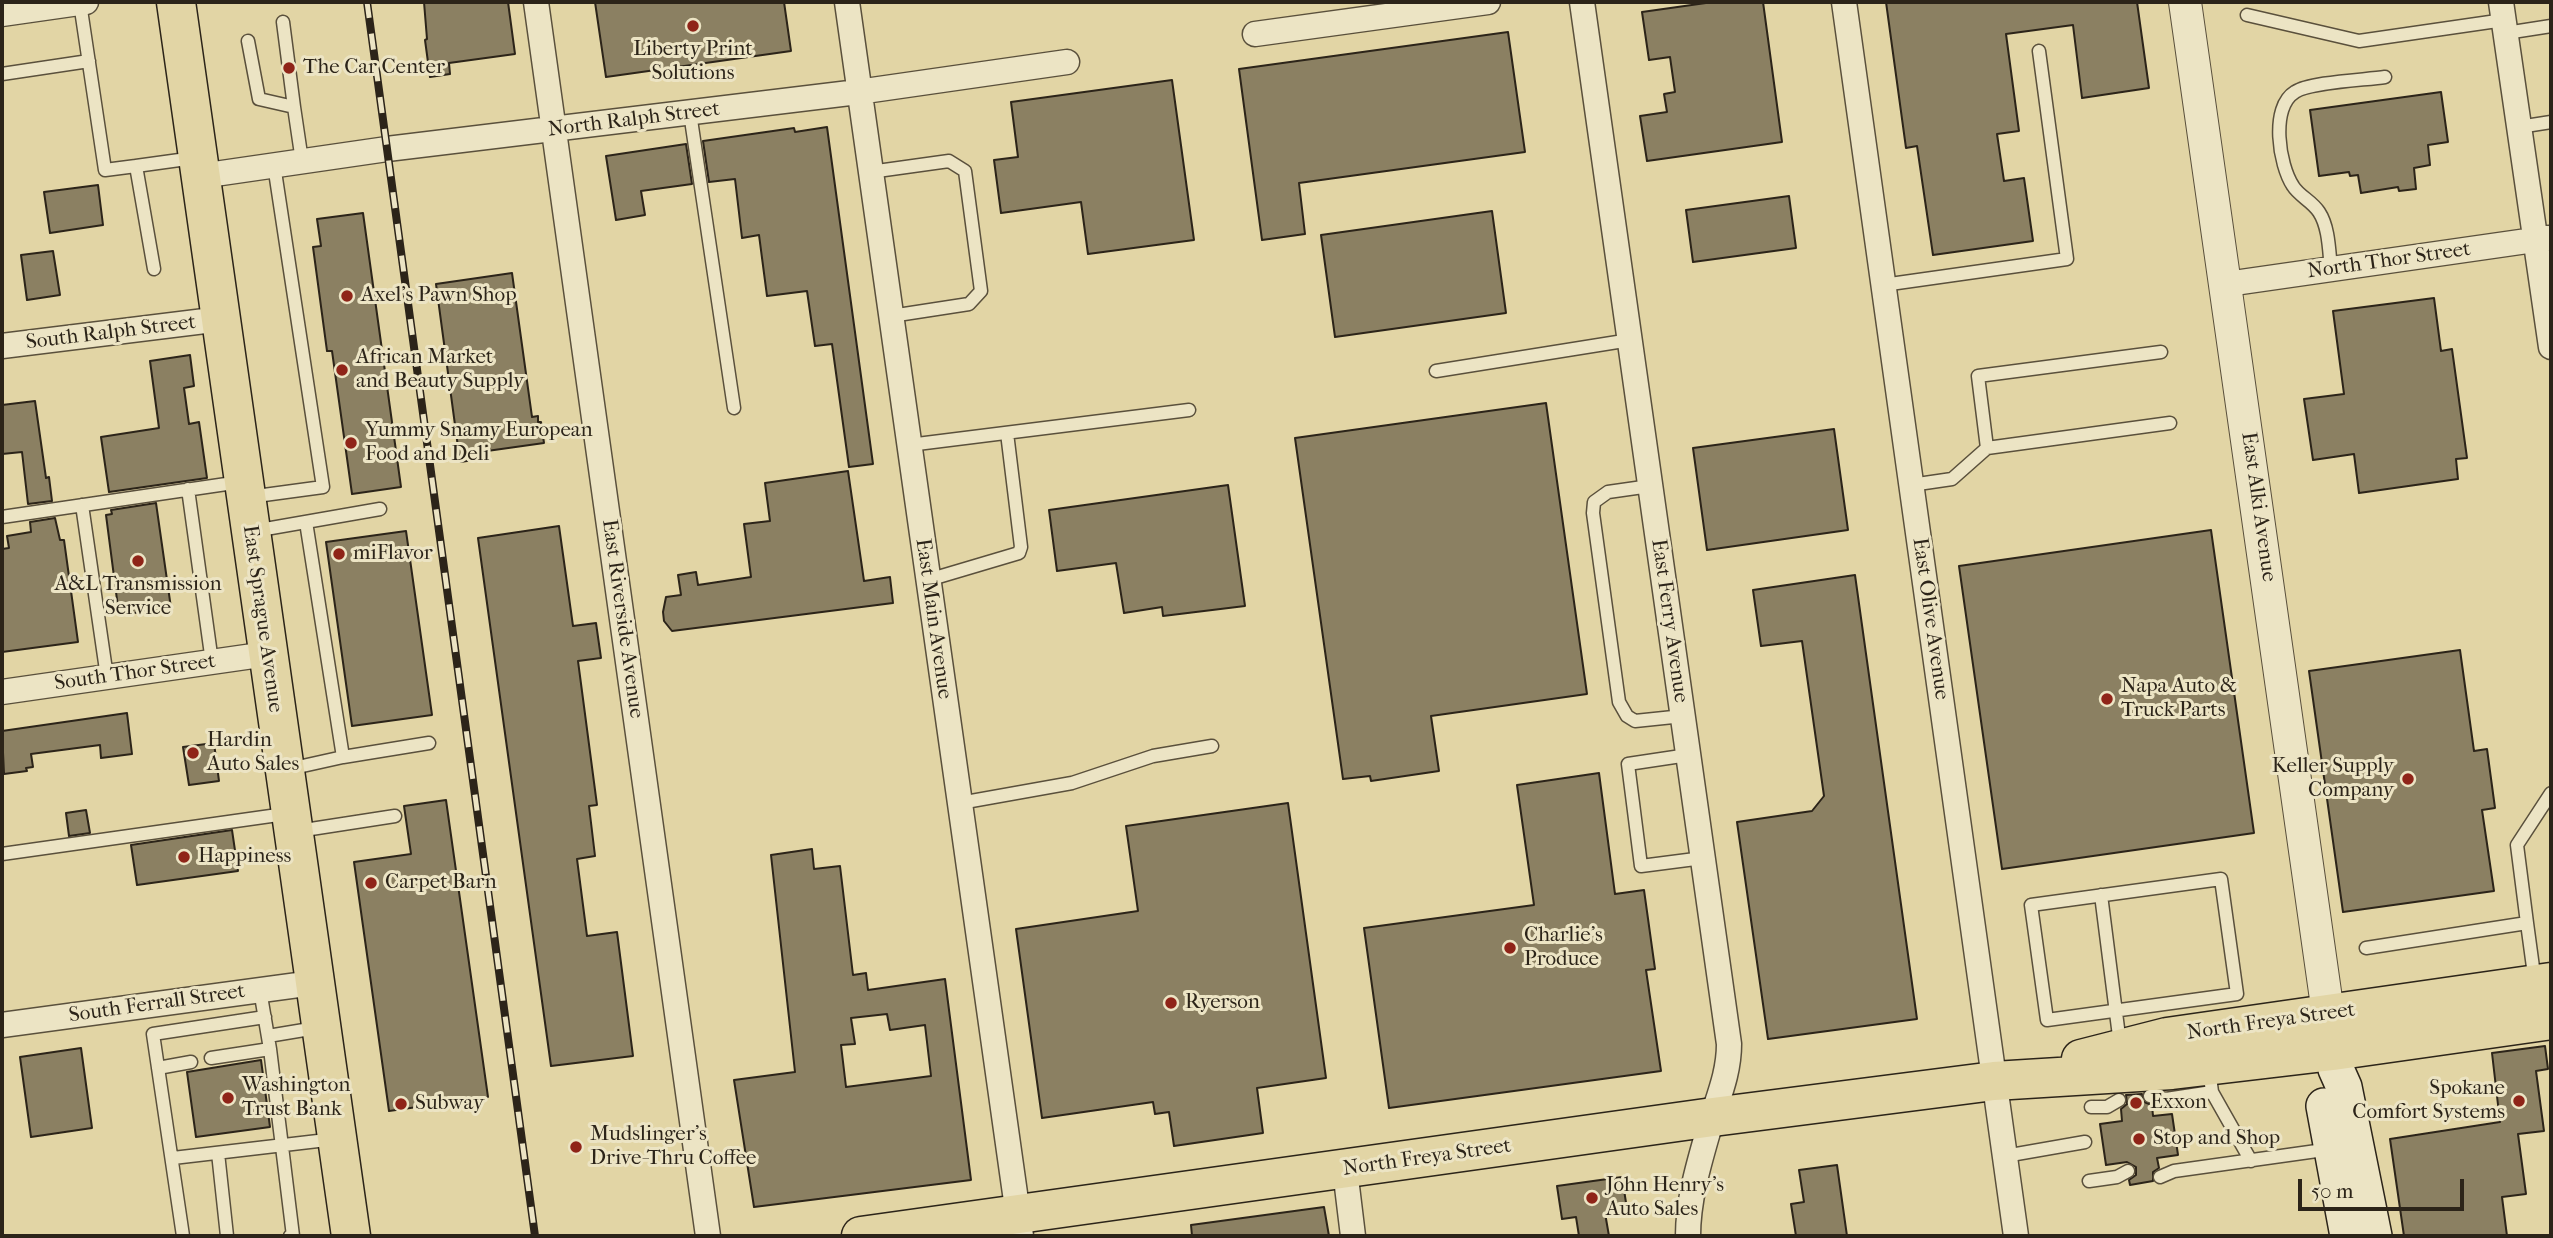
<!DOCTYPE html>
<html>
<head>
<meta charset="utf-8">
<style>
	body { margin:0 }
	#map { position:relative; width:2553px; height:1238px; overflow:hidden; background:#e2d5a5; font-family:"IM FELL French Canon",serif }
	canvas { display:block }
	.frame { position:absolute; inset:0; border:4px solid #2c2419; pointer-events:none }
	.scale { position:absolute; left:2298px; top:1179px; width:166px; height:32px; box-sizing:border-box; border:4px solid #2c2419; border-top:0; padding-left:9px; font-size:21px; line-height:24px; white-space:nowrap; color:#2c2419; -webkit-text-stroke:5px #ece4c4; paint-order:stroke }
</style>
</head>
<body>
<div id="map">
<canvas width="2553" height="1238"></canvas>
<div class="frame"></div>
<div class="scale">50 m</div>
</div>
<script>
const context = document.querySelector('canvas').getContext('2d');
context.lineJoin = 'round';
function fillPath(path, color) { context.fillStyle = color; context.fill(path, 'evenodd'); }
function trace(path, color, width, dash) { context.strokeStyle = color; context.lineWidth = width; context.lineCap = dash ? 'butt' : 'round'; context.setLineDash(dash || []); context.stroke(path); }
function label(font, color, halo, rows, align = 'center') {
  context.font = font + ' "IM FELL French Canon",serif'; context.lineWidth = 6; context.setLineDash([]); context.textBaseline = 'middle'; context.strokeStyle = halo; context.fillStyle = color; for (const [text, x, y, turn = 0] of rows) {
    context.save(); context.translate(x, y); context.rotate((+turn || 0) * Math.PI / 180); context.textAlign = isNaN(turn) ? turn : align; if (halo) context.strokeText(text, 0, 0); context.fillText(text, 0, 0); context.restore();
  }
}
const building = new Path2D(`
	M424,2H508L515,54L449,63L450,74L430,77L425,40L427,39Z
	M595,2H784L791,51L606,77Z
	M1713,2H1763L1782,142L1647,161L1640,116L1667,112L1664,94L1675,92L1670,57L1649,60L1642,12Z
	M1886,2H2137L2149,88L2082,98L2073,25L2006,34L2019,131L1997,134L2004,181L2024,178L2033,241L1933,255L1917,146L1906,148Z
	M1508,32L1525,152L1299,183L1305,234L1262,240L1239,69Z
	M1172,80L1194,240L1088,254L1081,202L1001,213L994,160L1018,157L1011,102Z
	M2441,92L2448,142L2428,145L2430,165L2414,168L2416,189L2399,191L2398,187L2361,193L2358,175L2350,176L2349,172L2319,176L2310,110Z
	M827,127L873,464L849,467L832,344L815,346L807,291L767,296L759,235L742,238L735,179L709,182L703,141L794,128L795,132Z
	M686,144L692,184L641,191L645,215L616,220L606,156Z
	M98,185L103,225L50,233L44,192Z
	M1789,196L1796,248L1693,262L1686,210Z
	M1492,211L1506,313L1335,337L1321,235Z
	M363,213L401,487L352,494L332,351H327L313,247L321,246L317,219Z
	M53,251L60,295L27,300L21,255Z
	M512,273L532,417L538,416V422H541L544,443L487,451L488,458L460,462L436,284Z
	M2434,298L2441,351L2452,349L2467,458L2456,459L2458,479L2359,493L2354,454L2313,460L2304,399L2344,394L2333,311Z
	M190,355L194,386L184,388L189,424L199,422L207,478L109,492L101,437L159,428L150,361Z
	M35,401L46,478L49,477L52,501L28,504L22,452L2,454V405Z
	M1546,403L1587,694L1431,716L1439,771L1371,781L1370,776L1343,779L1295,438Z
	M1834,429L1848,530L1707,550L1693,448Z
	M848,471L864,581L890,577L893,603L672,631L664,621L663,612L666,597L681,595L678,575L696,572L698,585L751,577L744,524L770,521L765,483Z
	M1228,485L1245,606L1163,616L1162,607L1124,613L1116,563L1057,571L1049,510Z
	M156,503L171,608L119,615L106,515L112,514L111,510Z
	M55,518L60,540H64L78,642L2,652V549L9,548L7,536L31,532L30,522Z
	M559,526L573,626L596,623L601,658L578,661L597,805L589,806L595,856L577,859L587,936L617,932L633,1056L551,1066L478,538Z
	M2211,530L2254,833L2002,869L1959,566Z
	M406,531L432,715L352,726L326,542Z
	M1855,575L1917,1019L1768,1039L1737,822L1812,811L1824,796L1802,641L1761,646L1753,590Z
	M2460,650L2474,751L2487,749L2495,808L2482,810L2494,891L2343,912L2309,671Z
	M127,713L132,754L101,758L100,745L31,754L33,767L26,768L27,771L4,774L2,731Z
	M214,743L219,781L189,785L183,747Z
	M1599,773L1615,894L1644,890L1655,969L1646,970L1661,1071L1389,1108L1364,928L1534,905L1517,785Z
	M446,800L488,1097L389,1111L354,862L411,854L404,806Z
	M1288,803L1326,1078L1257,1088L1263,1133L1174,1146L1169,1112L1155,1114L1153,1102L1042,1118L1016,929L1138,911L1126,826Z
	M86,810L90,833L69,836L66,813Z
	M232,830L238,871L137,885L131,845Z
	M812,849L814,869L840,866L853,975L866,973L868,990L945,979L971,1180L754,1207L734,1080L795,1072L771,855ZM887,1014L890,1030L925,1025L931,1076L846,1087L841,1045L855,1044L851,1018Z
	M2545,1046L2548,1069L2536,1071L2544,1131L2518,1134L2526,1194L2502,1197L2507,1236H2404L2390,1139L2500,1122L2492,1053Z
	M81,1048L92,1128L31,1137L20,1057Z
	M261,1060L270,1127L196,1137L187,1072Z
	M2142,1094L2144,1102L2152,1105L2153,1116L2172,1114L2178,1155L2157,1158L2159,1168L2153,1172V1181L2130,1185L2129,1180L2136,1175V1167L2127,1162L2106,1165L2100,1124L2122,1121L2121,1109L2127,1104L2126,1095Z
	M1837,1165L1847,1236H1796L1791,1204L1804,1202L1799,1170Z
	M1622,1177L1627,1209L1605,1213L1609,1236H1579L1576,1217L1562,1219L1557,1186Z
	M1324,1207L1329,1236H1192L1191,1225Z`);
fillPath(building, '#8b8062');
trace(building, '#2c2419', 2);
const service = new Path2D(`
	M80,3L105,170L136,166
	M2247,15L2359,41L2504,20
	M283,22L294,107
	M2506,33L2551,26
	M248,41L259,99L294,107L302,161
	M2,74L89,61
	M690,113L734,408
	M2519,127L2551,122
	M870,172L949,161L965,171L981,291L969,304L891,316
	M154,269L136,166L194,158
	M2331,269C2329,251 2329,227 2319,212C2312,201 2299,196 2293,186C2279,165 2270,107 2295,92C2310,82 2365,80 2385,77
	M1883,285L2067,259L2039,51
	M1436,371L1630,340
	M909,445L1189,410
	M1987,448L1978,376L2161,352
	M1911,485L1952,479L1987,448L2170,423
	M1650,486L1608,492L1594,502L1593,513L1619,702L1627,716L1635,721L1683,716
	M188,489L212,662
	M249,497L323,487L274,165
	M82,505L107,677
	M2,517L240,482
	M254,531L380,509
	M928,580L1019,553L1021,547L1007,433
	M1688,755L1628,764L1641,866L1703,858
	M343,757L429,743
	M289,769L343,757L306,522
	M960,803L1072,783L1153,756L1212,746
	M298,831L395,816
	M2,854L285,814
	M2221,879L2237,994L2047,1020L2031,905Z
	M2101,895L2120,1044
	M2527,923L2535,982
	M2366,948L2527,923L2517,845L2551,793
	M260,990L270,1049L293,1236H290
	M268,1036L316,1028
	M211,1058L270,1049
	M158,1068L191,1062
	M2209,1069L2212,1092L2251,1161
	M2150,1096L2166,1099L2212,1092
	M2091,1107H2107L2119,1100
	M218,1153L227,1236
	M2005,1156L2085,1142
	M173,1158L335,1139
	M2160,1177L2174,1171L2331,1149
	M2089,1181L2117,1177L2128,1171
	M183,1236L153,1034L265,1017`);
const minor = new Path2D(`
	M536,2L708,1236
	M847,2L1021,1236
	M1582,2L1729,1044C1729,1071 1720,1093 1712,1118C1701,1157 1688,1196 1688,1236
	M1844,2L2016,1236
	M2501,2L2551,347
	M2,14L86,2
	M1255,34L1488,2
	M201,176L387,149L858,92L1067,62
	M2227,284L2548,238
	M2,346L221,319
	M2,692L267,654
	M2,1025L313,983
	M1345,1170L1353,1236`);
const tertiary = new Path2D(`
	M2185,2L2328,1013`);
const secondary = new Path2D(`
	M2329,1024L2336,1069L2344,1087L2374,1236
	M2324,1106L2348,1236`);
const primary = new Path2D(`
	M176,2L351,1236
	M2081,1059L2167,1037L2551,982
	M861,1236L1713,1117L1994,1081L2172,1070L2333,1051L2551,1020`);
trace(service, '#5a503c', 15);
trace(minor, '#5a503c', 27);
trace(tertiary, '#5a503c', 34);
trace(secondary, '#2c2419', 38);
trace(primary, '#2c2419', 41);
trace(service, '#ece4c4', 12);
trace(minor, '#ece4c4', 24);
trace(tertiary, '#ece4c4', 32);
trace(secondary, '#ece4c4', 35);
trace(primary, '#e2d5a5', 38);
const rail = new Path2D(`
	M367,2L535,1236`);
trace(rail, '#2c2419', 8);
trace(rail, '#ece4c4', 5, [16]);
for (const [x, y, r, color] of [
	[693,26,7,"#8f2418"],
	[289,68,7,"#8f2418"],
	[347,296,7,"#8f2418"],
	[342,370,7,"#8f2418"],
	[351,443,7,"#8f2418"],
	[339,554,7,"#8f2418"],
	[138,561,7,"#8f2418"],
	[2107,699,7,"#8f2418"],
	[193,753,7,"#8f2418"],
	[2408,779,7,"#8f2418"],
	[184,857,7,"#8f2418"],
	[371,883,7,"#8f2418"],
	[1510,948,7,"#8f2418"],
	[1171,1003,7,"#8f2418"],
	[228,1098,7,"#8f2418"],
	[2519,1101,7,"#8f2418"],
	[2136,1103,7,"#8f2418"],
	[401,1104,7,"#8f2418"],
	[2139,1139,7,"#8f2418"],
	[576,1147,7,"#8f2418"],
	[1592,1198,7,"#8f2418"]
]) { const dot = new Path2D(); dot.arc(x, y, r, 0, 2 * Math.PI); context.fillStyle = color; context.fill(dot); trace(dot, '#ece4c4', 2.5); }
label('21px', '#2c2419', '#ece4c4', [
	["Liberty Print",693,50,"center"],
	["Solutions",693,74,"center"],
	["The Car Center",303,68],
	["Axel's Pawn Shop",361,296],
	["African Market",356,358],
	["and Beauty Supply",356,382],
	["Yummy Snamy European",365,431],
	["Food and Deli",365,455],
	["miFlavor",353,554],
	["A&L Transmission",138,585,"center"],
	["Service",138,609,"center"],
	["Napa Auto &",2121,687],
	["Truck Parts",2121,711],
	["Hardin",207,741],
	["Auto Sales",207,765],
	["Keller Supply",2394,767,"right"],
	["Company",2394,791,"right"],
	["Happiness",198,857],
	["Carpet Barn",385,883],
	["Charlie's",1524,936],
	["Produce",1524,960],
	["Ryerson",1185,1003],
	["Washington",242,1086],
	["Trust Bank",242,1110],
	["Spokane",2505,1089,"right"],
	["Comfort Systems",2505,1113,"right"],
	["Exxon",2150,1103],
	["Subway",415,1104],
	["Mudslinger's",590,1135],
	["Drive-Thru Coffee",590,1159],
	["Stop and Shop",2153,1139],
	["John Henry's",1606,1186],
	["Auto Sales",1606,1210]
], 'left');
label('21px', '#2c2419', '#ece4c4', [
	["North Ralph Street",634,120,-7],
	["North Thor Street",2389,261,-8],
	["South Ralph Street",111,333,-7],
	["East Alki Avenue",2258,507,82],
	["East Sprague Avenue",262,619,82],
	["East Riverside Avenue",622,619,82],
	["East Main Avenue",933,619,82],
	["East Olive Avenue",1930,619,82],
	["East Ferry Avenue",1669,621,82],
	["South Thor Street",135,673,-8],
	["South Ferrall Street",157,1004,-8],
	["North Freya Street",2271,1022,-8],
	["North Freya Street",1427,1158,-8]
]);
</script>
</body>
</html>
